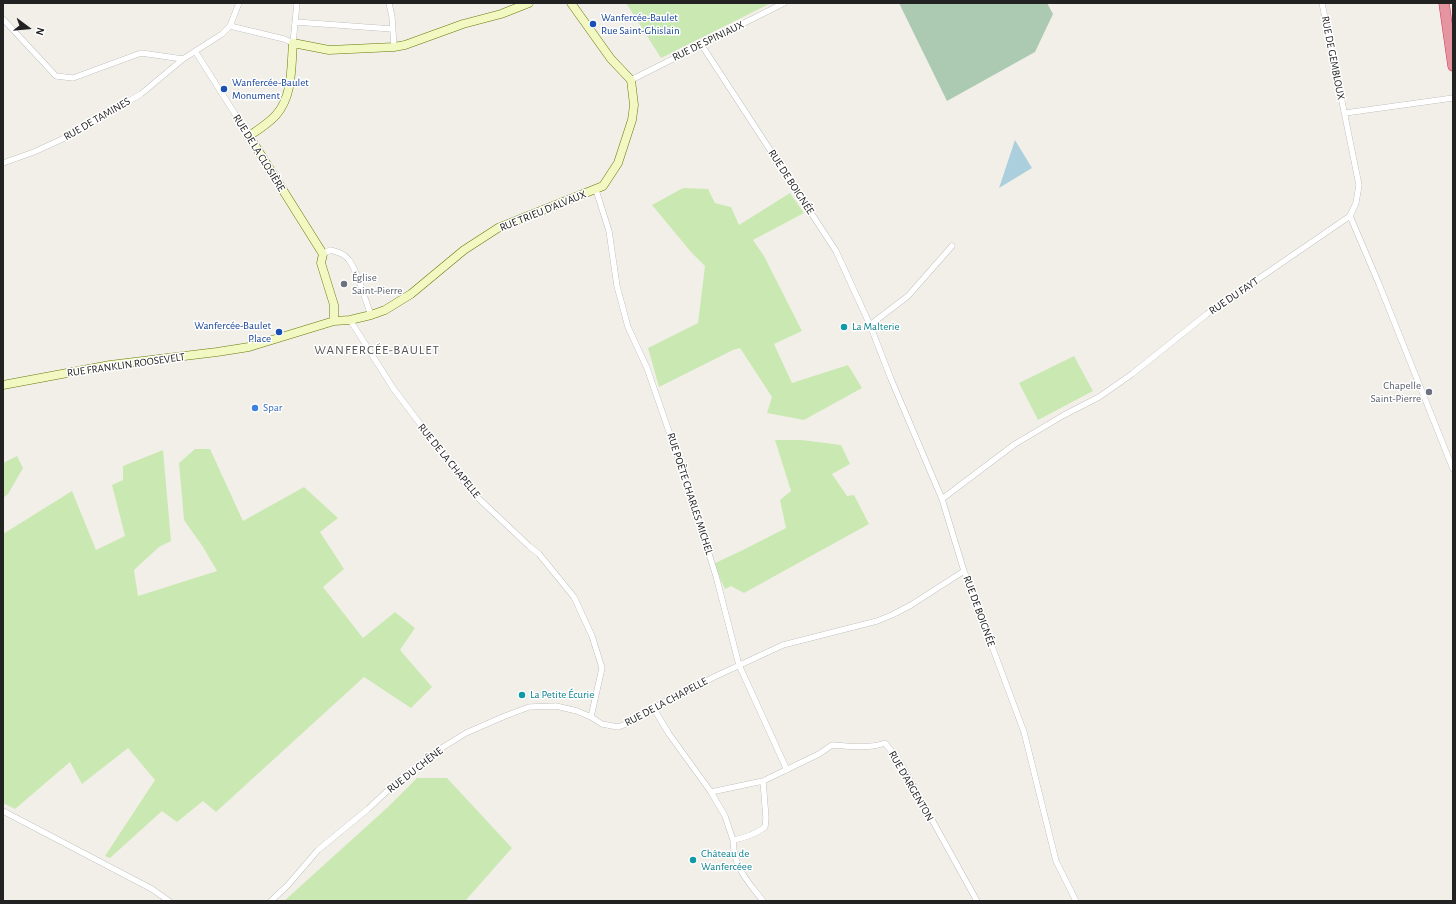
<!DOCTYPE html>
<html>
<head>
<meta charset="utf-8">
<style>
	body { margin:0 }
	#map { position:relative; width:1456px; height:904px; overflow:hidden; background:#f2efe9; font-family:"Alegreya Sans",sans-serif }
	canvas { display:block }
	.frame { position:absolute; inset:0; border:4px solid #222; pointer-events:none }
	.north { position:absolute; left:8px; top:8px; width:40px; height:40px; -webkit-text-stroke:3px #fff; paint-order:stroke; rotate:106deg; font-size:11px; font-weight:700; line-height:16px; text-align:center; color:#222 }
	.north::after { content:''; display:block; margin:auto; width:14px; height:18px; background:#222; clip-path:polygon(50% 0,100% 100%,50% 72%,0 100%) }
</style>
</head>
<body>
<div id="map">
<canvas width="1456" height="904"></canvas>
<div class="frame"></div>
<div class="north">N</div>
</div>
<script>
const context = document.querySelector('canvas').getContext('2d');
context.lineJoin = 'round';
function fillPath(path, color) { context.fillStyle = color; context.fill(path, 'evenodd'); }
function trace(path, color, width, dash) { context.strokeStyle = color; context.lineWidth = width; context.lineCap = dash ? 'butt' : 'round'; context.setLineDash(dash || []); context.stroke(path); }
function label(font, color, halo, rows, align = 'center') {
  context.font = font + ' "Alegreya Sans",sans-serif'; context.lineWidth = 3; context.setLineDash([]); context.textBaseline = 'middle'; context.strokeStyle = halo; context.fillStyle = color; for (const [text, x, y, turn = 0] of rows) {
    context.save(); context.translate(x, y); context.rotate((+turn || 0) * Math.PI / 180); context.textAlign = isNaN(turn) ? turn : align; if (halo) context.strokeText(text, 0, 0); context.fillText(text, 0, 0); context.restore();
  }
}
fillPath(new Path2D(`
	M626,3H771L661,58Z
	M683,188L708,189L715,203L731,207L739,225L790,193L804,213L753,240L764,256L802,331L774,344L792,383L848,365L862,388L804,420L767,413L772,397L740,348L733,350L659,387L648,348L698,323L705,266L691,252L652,205Z
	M1074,356L1093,391L1038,420L1019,383Z
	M775,440H802L841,445L850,464L832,474L847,496L854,495L869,524L744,593L731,586L725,589L713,564L743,550L786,528L780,500L791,491Z
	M195,449H210L243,521L304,487L338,518L320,532L344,569L323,587L363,638L395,612L415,628L400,650L432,687L411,708L364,677L216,812L203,801L177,822L162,811L110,858L105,856L155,780L128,748L82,784L70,762L15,809L3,803V534L72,491L96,550L125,536L112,485L123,480V466L163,450L171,541L159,547L134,570L138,596L217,571L203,547L184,520L179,463Z
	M17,456L23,468L8,494L3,498V463Z
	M417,778H447L512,848L465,901H284L388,807Z`), '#cae9b2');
fillPath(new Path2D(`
	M899,3H1047L1053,14L1035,52L947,101Z`), '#abcab1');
fillPath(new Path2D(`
	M1015,140L1032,168L999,188Z`), '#accfdd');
const minor = new Path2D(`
	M389,3L392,17L394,47
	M3,19L56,76L73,78L141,53L183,59
	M296,22L392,29
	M230,26L284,39L293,43L297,3
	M701,44L836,251L870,325L891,379L942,499L964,571L1024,732L1056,861L1076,901
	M195,51L249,136
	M631,80L784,3
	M1345,113L1453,98
	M3,163L34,152L69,136L141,94L183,59L222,34L230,26L239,3
	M596,190L609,231L617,286L628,327L647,368L684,475L716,576L739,665L787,770
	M1350,216L1379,284L1453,469
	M323,254L330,250C337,252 344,253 349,260C358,272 365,300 371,315
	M350,320L393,388L464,482L476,496L529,546L539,554L574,597L592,636L602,668L591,717
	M870,325L908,296L952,246
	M942,499L1015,444L1064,415L1099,397L1132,374L1207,314L1350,216L1356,203L1359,185L1322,3
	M654,709L669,734L711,792L763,781L819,754L832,745C850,746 868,749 885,743L900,762L977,901
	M711,792L725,816L733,840C744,838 756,834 765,827L766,818L763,781
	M3,811L152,889L169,901
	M733,840C734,868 746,879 763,901
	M271,901L288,885L318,850L368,809L401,778L432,754L466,733L505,716L529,707L556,706L577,711L591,717L602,724L618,727L634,721L662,703L714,677L783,645L877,621L892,615L911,605L964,571`);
const secondary = new Path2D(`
	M334,321V305L321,263L323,254L249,136C258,130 269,123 276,115C293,96 291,67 293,43L329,50L394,47L405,45L463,24L501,14L529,3
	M3,385L110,365L217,352L249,347L334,321L350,320L371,315L385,310L411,294L464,250L498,228L603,186L618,163L632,120L634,105L631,80L611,59L571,3`);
const motorway = new Path2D(`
	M1444,3L1453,66`);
trace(minor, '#a6a6a6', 6);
trace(secondary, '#677909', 9);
trace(motorway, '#d72f5f', 11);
trace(minor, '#fff', 5.5);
trace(secondary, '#f2f8c1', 8);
trace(motorway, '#e5959f', 10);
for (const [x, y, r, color] of [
	[593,24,4,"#1a4fb4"],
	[224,89,4,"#1a4fb4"],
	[344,284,4,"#6b7280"],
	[844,327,4,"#0f9aa8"],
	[279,332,4,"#1a4fb4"],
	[1429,392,4,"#6b7280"],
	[255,408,4,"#3f7fe0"],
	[522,695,4,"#0f9aa8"],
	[693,860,4,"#0f9aa8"]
]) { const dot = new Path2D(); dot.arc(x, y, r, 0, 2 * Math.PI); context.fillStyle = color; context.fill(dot); trace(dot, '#fff', 1.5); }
label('11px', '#164399', '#fff', [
	["Wanfercée-Baulet",601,18],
	["Rue Saint-Ghislain",601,31],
	["Wanfercée-Baulet",232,83],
	["Monument",232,96],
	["Wanfercée-Baulet",271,326,"right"],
	["Place",271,339,"right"]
], 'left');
label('11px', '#222', '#fff', [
	["RUE DE SPINIAUX",708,41,-26],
	["RUE DE GEMBLOUX",1333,58,79],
	["RUE DE TAMINES",97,119,-30],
	["RUE DE LA CLOSIÈRE",259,153,58],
	["RUE DE BOIGNÉE",791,182,57],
	["RUE TRIEU D'ALVAUX",543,211,-22],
	["RUE DU FAYT",1234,296,-34],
	["RUE FRANKLIN ROOSEVELT",126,365,-8],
	["RUE DE LA CHAPELLE",449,461,51],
	["RUE POÈTE CHARLES MICHEL",690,494,72],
	["RUE DE BOIGNÉE",979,611,70],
	["RUE DE LA CHAPELLE",666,702,-28],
	["RUE DU CHÊNE",415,770,-38],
	["RUE D'ARGENTON",911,786,60]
]);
label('11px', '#5b616d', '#fff', [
	["Église",352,278],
	["Saint-Pierre",352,291],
	["Chapelle",1421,386,"right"],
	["Saint-Pierre",1421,399,"right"]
], 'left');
label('11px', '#0d838f', '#fff', [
	["La Malterie",852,327],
	["La Petite Écurie",530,695],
	["Château de",701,854],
	["Wanfercéee",701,867]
], 'left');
label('11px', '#366cbe', '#fff', [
	["Spar",263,408]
], 'left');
context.letterSpacing = '1px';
label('13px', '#555', '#fff', [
	["WANFERCÉE-BAULET",377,350]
]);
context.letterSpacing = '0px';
</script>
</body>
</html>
